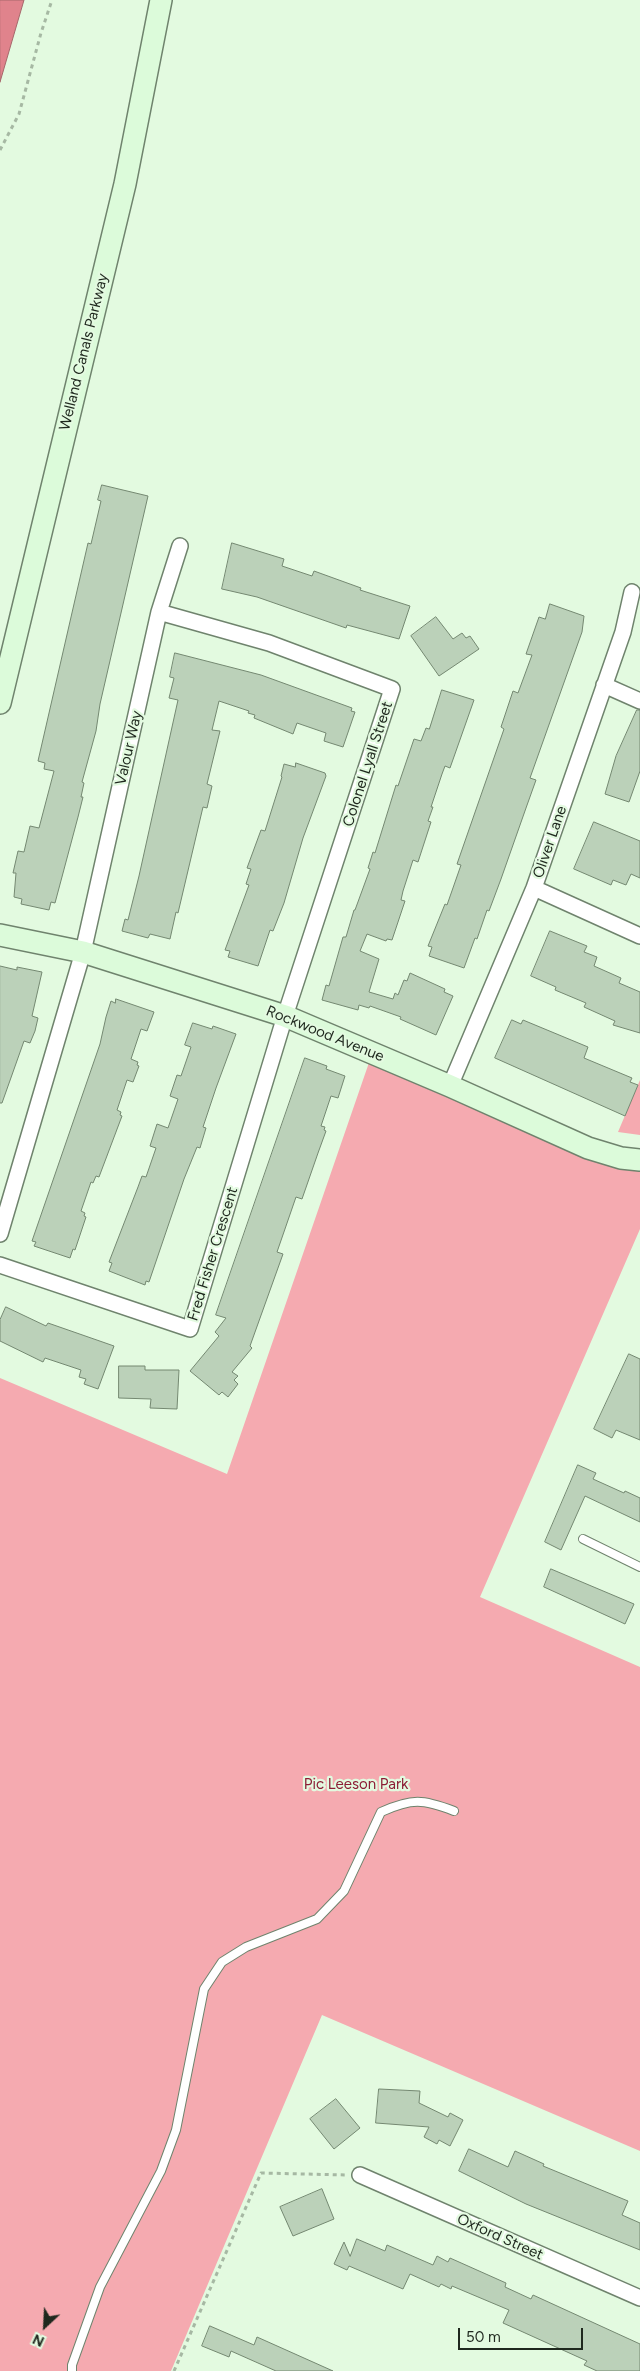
<!DOCTYPE html>
<html>
<head>
<meta charset="utf-8">
<style>
	body { margin:0 }
	#map { position:relative; width:640px; height:2371px; overflow:hidden; background:#e3fae0; font-family:Figtree,sans-serif }
	canvas { display:block }
	.north { position:absolute; left:20px; top:2301px; width:50px; height:50px; -webkit-text-stroke:4px #e3fae0; paint-order:stroke; rotate:205deg; font-size:14px; font-weight:700; line-height:20px; text-align:center; color:#1f281e }
	.north::after { content:''; display:block; margin:auto; width:18px; height:22px; background:#1f281e; clip-path:polygon(50% 0,100% 100%,50% 72%,0 100%) }
	.scale { position:absolute; left:458px; top:2328px; width:125px; height:22px; box-sizing:border-box; border:2px solid #1f281e; border-top:0; padding-left:6px; font-size:15px; line-height:18px; white-space:nowrap; color:#1f281e; -webkit-text-stroke:4px #e3fae0; paint-order:stroke }
</style>
</head>
<body>
<div id="map">
<canvas width="640" height="2371"></canvas>
<div class="north">N</div>
<div class="scale">50 m</div>
</div>
<script>
const context = document.querySelector('canvas').getContext('2d');
context.lineJoin = 'round';
function fillPath(path, color) { context.fillStyle = color; context.fill(path, 'evenodd'); }
function trace(path, color, width, dash) { context.strokeStyle = color; context.lineWidth = width; context.lineCap = dash ? 'butt' : 'round'; context.setLineDash(dash || []); context.stroke(path); }
function label(font, color, halo, rows, align = 'center') {
  context.font = font + ' Figtree,sans-serif'; context.lineWidth = 4.5; context.setLineDash([]); context.textBaseline = 'middle'; context.strokeStyle = halo; context.fillStyle = color; for (const [text, x, y, turn = 0] of rows) {
    context.save(); context.translate(x, y); context.rotate((+turn || 0) * Math.PI / 180); context.textAlign = isNaN(turn) ? turn : align; if (halo) context.strokeText(text, 0, 0); context.fillText(text, 0, 0); context.restore();
  }
}
fillPath(new Path2D(`
	M373,1051L640,1161V1229L480,1597L640,1667V2151L322,2015L171,2371H0V1378L227,1474Z
	M640,1080V1135L618,1132Z`), '#f5aab0');
const water = new Path2D(`
	M0,0H24L0,82Z`);
fillPath(water, '#e0838c');
trace(water, '#a6686b', 1);
const building = new Path2D(`
	M102,485L148,496L100,704L96,731L82,782L84,783L81,797H83L78,817L55,903L51,902L49,910L21,904L22,899L14,897L16,873H13L18,851L24,852L30,826L39,828L54,771L44,769L45,763L38,761L88,543L91,544L101,501L98,500Z
	M232,543L284,559L282,566L312,576L314,571L361,588L360,590L410,606L399,639L347,625L346,628L257,597L222,589Z
	M550,604L584,616L582,632L530,778L536,780L526,808L501,879L489,911L487,910L477,939L475,938L464,968L429,956L432,947L428,946L445,904L447,905L461,865L457,864L504,729L501,727L513,691L518,693L532,655L526,654L539,617L545,619Z
	M436,617L453,639L462,633L466,638L470,636L479,649L439,676L411,636Z
	M175,653L261,675L352,708L351,711L355,712L343,747L324,741L326,733L297,723L293,734L254,718L255,715L248,713L249,711L219,701L212,730L220,731L207,784L212,786L207,808L203,807L178,913L176,912L170,939L150,934L148,938L122,931L125,919L128,920L139,876L178,700L169,698L174,678L170,677Z
	M442,690L474,700L450,768L445,766L442,774L431,807H433L428,821L431,822L418,862L413,860L403,891L401,900L405,901L392,940L387,939L386,941L367,934L360,951L379,959L369,992L393,999L395,993L398,995L404,980L407,981L410,973L445,989L444,992L453,996L436,1035L400,1019L401,1017L370,1006L369,1008L359,1005L358,1010L322,1000L326,985L329,986L343,937H346L354,910H355L370,869L368,868L373,852L375,853L396,785L398,786L414,739L421,741L426,728L429,729Z
	M637,710H640V771L629,802L605,794L616,756Z
	M296,763L325,773L326,776L303,838L284,903L273,931L270,930L258,966L228,957L230,951L225,950L249,885L246,884L251,869L247,868L261,830L265,831L282,777L281,776L284,764L295,767Z
	M594,822L640,841V878L631,874L626,885L613,880L611,885L574,869Z
	M550,931L587,946L584,952L597,957L594,966L621,978L619,983L640,992V1033L613,1025L615,1021L584,1007L586,1003L555,990L556,987L531,976Z
	M0,966L17,970V967L42,972L32,1016L38,1018L35,1031L30,1043L24,1041L2,1103H0Z
	M116,999L154,1012L147,1031L141,1029L131,1059L138,1062L137,1065L139,1066L133,1082L127,1080L117,1110L121,1112L120,1115L122,1116L99,1177L96,1176L93,1183L91,1182L81,1211L85,1213L84,1216L86,1217L75,1250L73,1249L70,1258L34,1246L36,1242L32,1241L100,1044L106,1017L111,1001L115,1003Z
	M512,1020L521,1024L523,1020L588,1047L584,1058L632,1078L630,1082L638,1085L625,1116L495,1058Z
	M193,1023L212,1029L213,1026L236,1034L216,1088L203,1127L206,1128L200,1148L197,1147L184,1179L149,1282L146,1281L145,1285L109,1271L112,1263L109,1262L138,1187L142,1176L146,1177L156,1148L150,1146L157,1124L168,1128L178,1099L170,1096L177,1075L181,1076L191,1047L185,1045Z
	M305,1058L327,1066L326,1069L345,1076L338,1098L331,1096L321,1126L325,1127L324,1130L326,1131L318,1153L302,1199L296,1197L286,1226L277,1252L283,1254L250,1346L252,1348L232,1372L238,1376L234,1380L238,1384L228,1397L222,1392L219,1395L190,1371L219,1336L215,1332L226,1318L216,1315Z
	M6,1307L46,1326L48,1323L114,1346L98,1389L84,1384L86,1379L79,1377L81,1370L45,1358L43,1362L0,1341V1320Z
	M629,1354L640,1359V1440L616,1430L612,1438L594,1429Z
	M119,1366H145V1370H179L177,1409L150,1408L151,1399L119,1398Z
	M578,1465L596,1473L593,1479L624,1493L625,1491L640,1498V1522L585,1496L561,1550L545,1542Z
	M551,1569L634,1604L625,1624L544,1587Z
	M379,2089L420,2091L419,2103L448,2117L450,2113L463,2120L450,2146L439,2140L437,2144L424,2137L429,2127L376,2123Z
	M336,2099L360,2128L334,2149L310,2119Z
	M469,2149L508,2167L515,2151L544,2164L543,2166L628,2201L622,2215L640,2223V2250L526,2204L459,2171Z
	M322,2189L334,2219L293,2236L280,2207Z
	M357,2239L385,2251L387,2245L433,2265L437,2256L448,2262L450,2258L506,2283L505,2287L531,2299L533,2295L640,2344V2371H597L584,2365L587,2361L503,2323L509,2310L452,2286L451,2289L441,2284L439,2287L410,2274L403,2289L349,2266L347,2270L334,2264L344,2242L350,2256Z
	M210,2326L254,2345L257,2337L333,2371H276L231,2351L229,2357L202,2346Z`);
fillPath(building, '#bbd1b9');
trace(building, '#748871', 1);
const lane = new Path2D(`
	M583,1539L640,1567
	M72,2371V2365L100,2287L161,2171L176,2130L204,1989L222,1962L246,1947L317,1919L344,1891L381,1812C412,1798 423,1799 454,1811`);
const street = new Path2D(`
	M604,685L640,701
	M534,888L640,936
	M450,1086L534,888L623,632L632,592
	M0,1234L83,952L159,612L180,546
	M0,1265L190,1329L285,1016L392,689L269,643L159,612
	M360,2175L640,2298`);
const secondary = new Path2D(`
	M0,703L125,184L161,0
	M0,935L83,952L285,1016L450,1086L588,1148L621,1158L640,1160`);
trace(lane, '#6f836d', 10);
trace(street, '#6f836d', 18);
trace(secondary, '#6f836d', 24);
trace(new Path2D(`
	M0,150L19,114L41,33L52,0
	M174,2371L261,2173L347,2175`), '#a6b8a3', 3, [4, 4]);
trace(lane, '#fff', 8);
trace(street, '#fff', 15);
trace(secondary, '#dcfbda', 21);
label('15px', '#1f281e', '#e3fae0', [
	["Welland Canals Parkway",84,352,-76],
	["Valour Way",129,748,-77],
	["Colonel Lyall Street",368,764,-72],
	["Oliver Lane",550,842,-71],
	["Rockwood Avenue",325,1034,22],
	["Fred Fisher Crescent",213,1254,-73],
	["Oxford Street",500,2237,24]
]);
label('15px', '#8c1d35', '#e3fae0', [
	["Pic Leeson Park",356,1785]
]);
</script>
</body>
</html>
